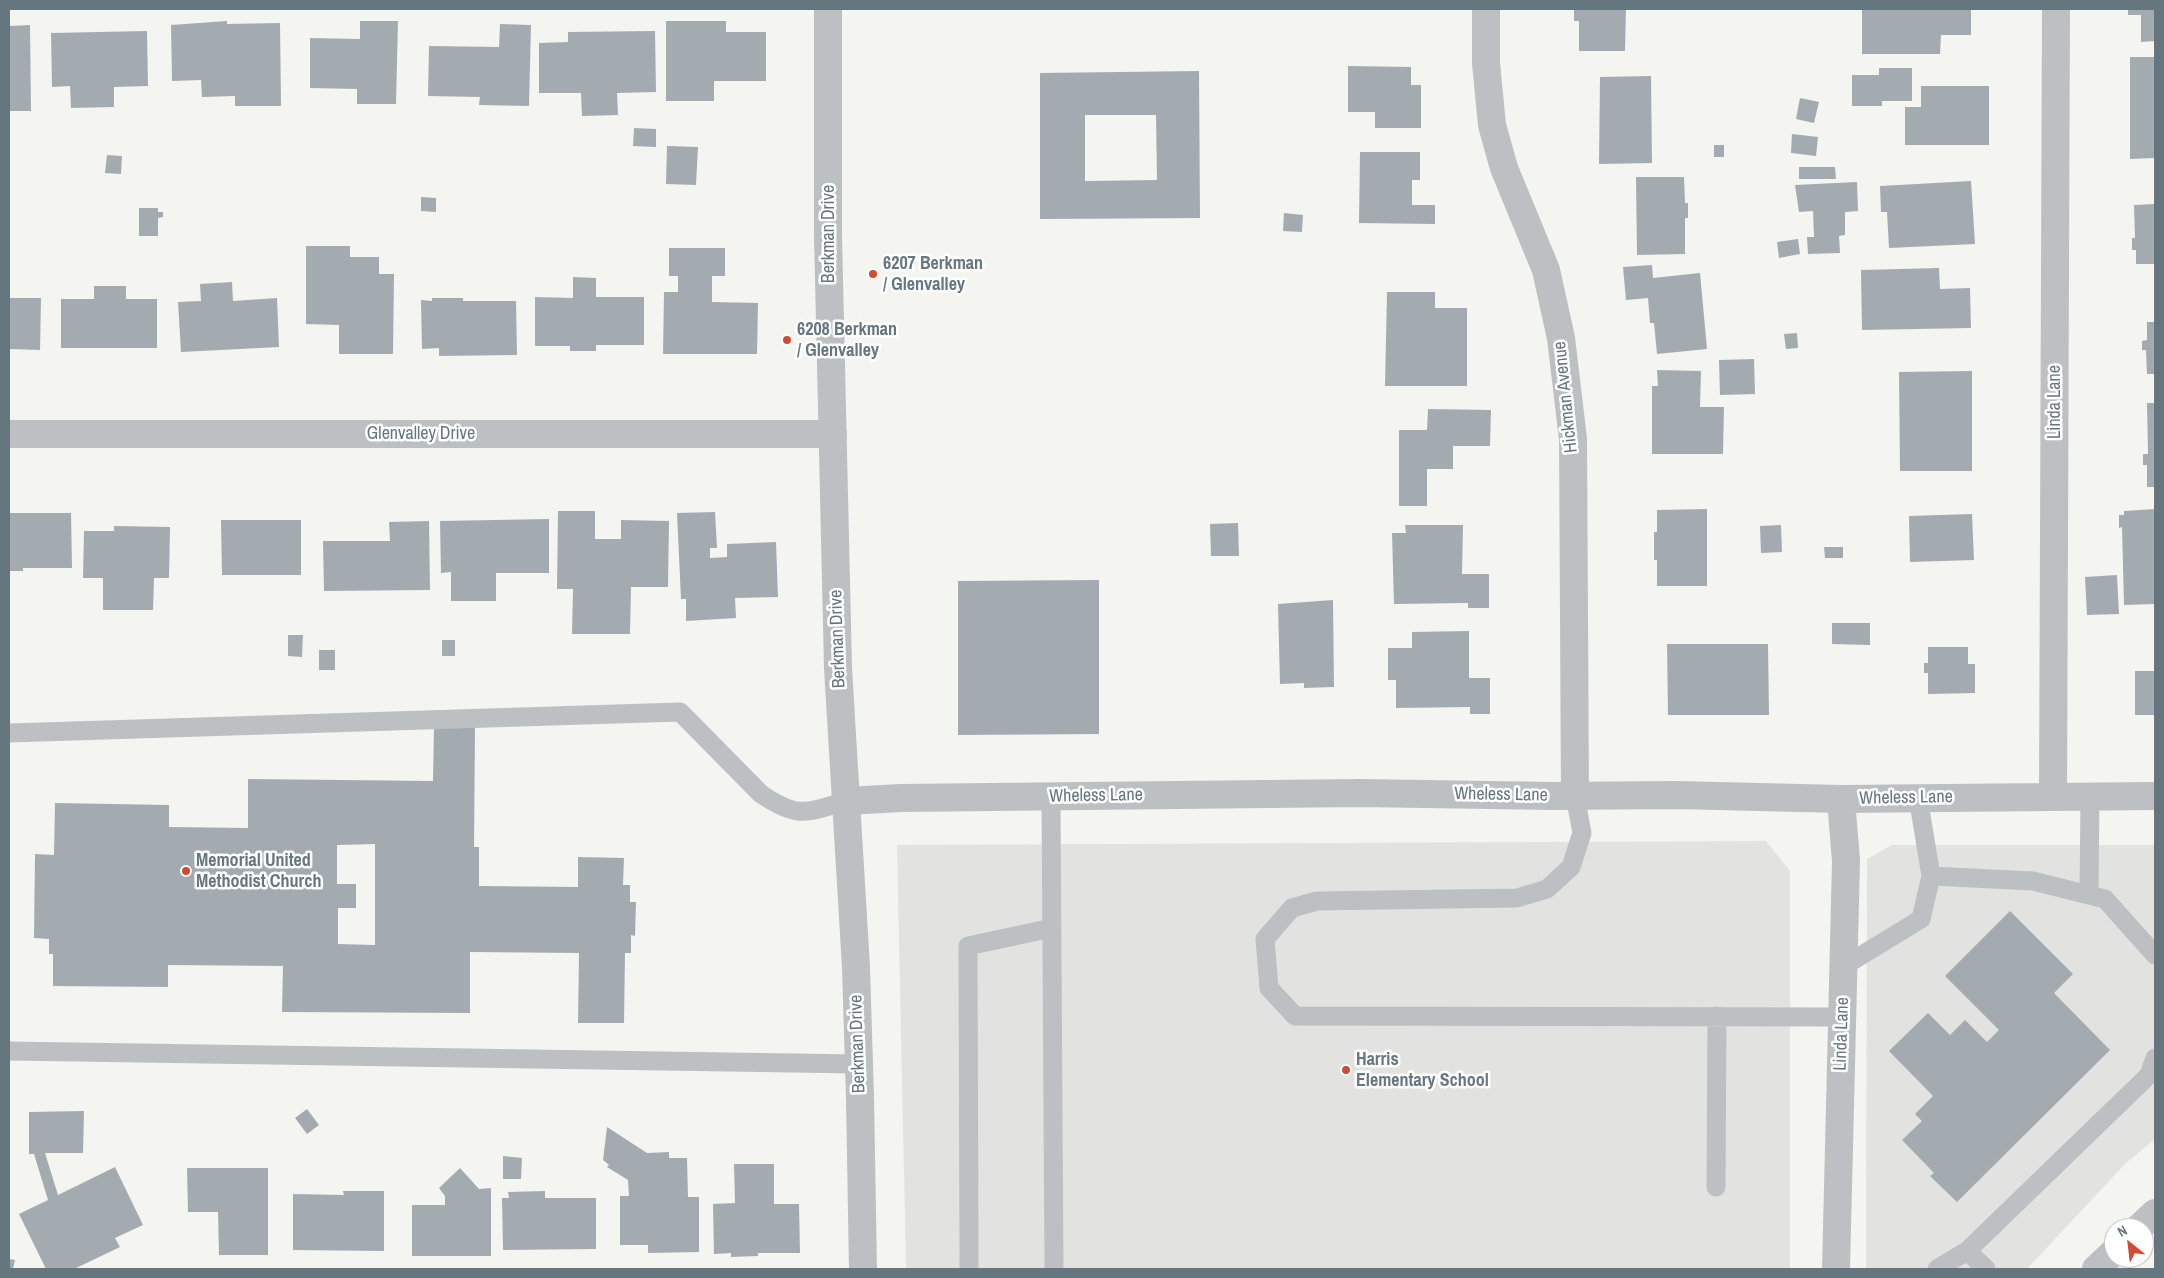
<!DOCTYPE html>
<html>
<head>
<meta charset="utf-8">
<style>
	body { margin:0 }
	#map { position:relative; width:2164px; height:1278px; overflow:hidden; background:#f4f4f1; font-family:"Archivo Narrow",sans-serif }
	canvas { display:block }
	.frame { position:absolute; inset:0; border:10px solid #66767f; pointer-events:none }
	.north { position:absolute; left:2104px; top:1218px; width:50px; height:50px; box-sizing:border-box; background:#fff; border:1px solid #c2c8cc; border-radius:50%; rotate:331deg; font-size:14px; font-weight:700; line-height:20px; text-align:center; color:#66767f }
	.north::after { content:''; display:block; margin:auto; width:18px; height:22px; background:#d14a34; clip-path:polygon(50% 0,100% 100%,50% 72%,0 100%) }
</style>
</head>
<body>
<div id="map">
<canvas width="2164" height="1278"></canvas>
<div class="frame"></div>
<div class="north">N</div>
</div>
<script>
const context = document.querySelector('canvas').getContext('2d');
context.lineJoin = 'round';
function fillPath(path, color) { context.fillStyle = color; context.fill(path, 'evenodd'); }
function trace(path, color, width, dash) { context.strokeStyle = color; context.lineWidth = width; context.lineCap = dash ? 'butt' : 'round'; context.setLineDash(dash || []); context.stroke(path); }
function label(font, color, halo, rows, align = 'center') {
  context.font = font + ' "Archivo Narrow",sans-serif'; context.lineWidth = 5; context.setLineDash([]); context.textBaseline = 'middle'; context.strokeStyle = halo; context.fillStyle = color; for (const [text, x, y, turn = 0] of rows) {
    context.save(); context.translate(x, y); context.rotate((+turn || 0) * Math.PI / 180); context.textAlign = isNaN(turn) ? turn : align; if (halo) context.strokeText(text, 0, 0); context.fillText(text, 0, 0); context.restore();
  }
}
fillPath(new Path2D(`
	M1766,841L1790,871V1269H906L897,845Z
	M1892,845H2155V1139L2125,1164L2027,1269H1866L1867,859Z`), '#e2e3e1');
fillPath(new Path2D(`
	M1574,9H1626L1625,51H1579V21H1574Z
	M1862,9H1971V35H1941L1940,54H1862Z
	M2128,9H2155V41L2141,42V15H2128Z
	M227,21V24L280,23L281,106H235V96L202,97L201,80L172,81L171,25Z
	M360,21H398L396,104H357V89L310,88V38L360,39Z
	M666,21H726V32H766V81H714V101H666Z
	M500,24L531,25L529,106L479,105L480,97L428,96L429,46L499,47Z
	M30,25L31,111H9V26Z
	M147,31L148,86L114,87V107L71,108L70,86L52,87L51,33Z
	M655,31L656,92L617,93L618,115L582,116L581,93H539V43L568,42V32Z
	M2130,57H2155V158L2130,159Z
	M1348,66L1411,67V85H1421V128H1375V112H1348Z
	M1879,68H1912V101H1882V106H1852V75H1879Z
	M1199,71L1200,218L1040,219V73ZM1085,115H1156L1157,180L1085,181Z
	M1651,76L1652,163L1599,164L1600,77Z
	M1921,86H1989V145H1905V107H1921Z
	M1800,98L1819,102L1814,123L1796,119Z
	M634,128L656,129V147L633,146Z
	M1792,134L1818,137L1816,156L1791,153Z
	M1714,145H1724V157H1714Z
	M667,146L698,147L696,185L666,184Z
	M1360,152H1420V180H1412V205H1435V224L1359,223Z
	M107,155L122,156L121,174L105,173Z
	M1799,167H1835L1836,179H1799Z
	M1636,177H1684L1685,203H1688V218H1685V254L1637,255Z
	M1971,181L1975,244L1889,248L1887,212H1881L1880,186Z
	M1857,182L1858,211L1845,212V235L1839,236L1840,253L1808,254L1807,237H1814L1813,211L1799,212L1795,185Z
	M421,197L436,198V212L421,211Z
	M2155,204V264H2136V250H2132V238H2135L2134,205Z
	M139,208H158V212H163V217L158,218V236H139Z
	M1284,213L1303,215L1302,232L1283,231Z
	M1798,239L1800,254L1779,258L1777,242Z
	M306,246H350V257H379V274H394L393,354H339V325L306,324Z
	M669,248H725V276H712V302L758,303L757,354H663L664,292H678V276H669Z
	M1652,265L1653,278L1700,273L1707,349L1657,354L1654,323H1650L1648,298L1626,300L1623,267Z
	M1939,268L1940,289L1970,288L1971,328L1862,330L1861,270Z
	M573,277L596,278V297H644V345H596V351H570V346H535V297L573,298Z
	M232,282L233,301L277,298L279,347L181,352L178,302L201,301L200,284Z
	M94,286H126V299H157V348H61V299H94Z
	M1387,292H1435V308H1467V386H1385Z
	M9,298H41L40,350L9,349Z
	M432,298H463V301H516L517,355L439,356V348L422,349L421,300L432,301Z
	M2147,322H2155V374H2147L2146,350H2142V341L2147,340Z
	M1797,333L1798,348L1786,349L1784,334Z
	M1754,359L1755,394L1720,395L1719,360Z
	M1657,370L1701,371L1700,407H1724L1723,454H1652V386H1658Z
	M1972,371V471H1900L1899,372Z
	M2147,403H2155V487H2147V465H2143V454H2148Z
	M1428,409L1491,410L1490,446H1453V469H1427V506H1399V430H1427Z
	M1707,509V586H1657V560H1654V532H1657V510Z
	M2155,509V604L2124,605L2122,527L2119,528V515H2124V511Z
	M558,511H595V539H621V520L669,521L668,587H631L630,634H572L573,589H557Z
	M715,512L717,548H710V558L727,557V544L776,542L778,597L735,598L736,618L686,621V599H681L677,513Z
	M9,513H71L72,568H23V571H9Z
	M1972,514L1974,560L1910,562L1909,516Z
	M549,519V573H496V601H451V572L441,573L440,521Z
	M221,520H301V575H222Z
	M429,521L430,590L324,591L323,541H390L389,522Z
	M1238,523L1239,556H1211L1210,524Z
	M1405,525H1463L1462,574H1489V608H1468V603L1394,604L1392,533H1406Z
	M1781,525L1782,552L1761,553L1760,526Z
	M114,526L170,527L169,578H154L153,610H103V578H83L84,531H114Z
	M1824,547H1843V558H1825Z
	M2117,575L2119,614L2087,615L2085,577Z
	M1099,580V734L958,735V581Z
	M1333,600L1334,687L1304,688V683L1280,684L1278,604Z
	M1832,623H1870V645L1832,644Z
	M1469,631V678H1490V714H1470V707L1396,708V680H1388V648H1412V632Z
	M288,635H303L302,657L288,656Z
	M442,640H455V656H442Z
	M1667,644H1768L1769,715H1668Z
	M1928,647H1968V664H1975V693L1928,694V673H1924V663H1928Z
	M319,650H335V670H319Z
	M2135,671H2155V715H2135Z
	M434,726H475L474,847H479V886L578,887V857L624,858L623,885H630V902H636L635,936L631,935V953H625L624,1023H578L579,953L470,952V1013L282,1012L283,966L168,965V987L53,986V954H49V939L34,938L35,854L54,855L55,803L169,805V827L248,828V779L433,781ZM375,844V945L338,944V908H356V884H337V845Z
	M2010,911L2073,974L2054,993L2110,1050L1957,1202L1930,1176L1934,1173L1902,1140L1922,1121L1915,1114L1933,1096L1889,1051L1928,1013L1950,1035L1965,1020L1987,1042L1999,1030L1945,976Z
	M307,1109L319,1125L307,1134L295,1118Z
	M84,1111L83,1153H45L58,1195L115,1167L143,1225L115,1238L120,1247L74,1269H46L19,1214L48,1200L34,1154H29V1112Z
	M607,1127L647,1153L669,1152V1158H687L688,1197H699V1252L648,1253V1245H620V1196H629L628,1180L607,1167L609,1165L603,1160Z
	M503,1156L522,1158L521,1179H503Z
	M734,1164H774V1204H799L800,1253H758V1256L731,1257V1253L714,1254L713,1204L735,1203Z
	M187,1168H268V1255H219L218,1212H188Z
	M460,1168L479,1189L491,1188V1256H412V1205H445V1196L439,1188Z
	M343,1191H384V1251L293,1250V1194L344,1195Z
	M545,1191V1198H596V1249L503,1250L502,1198H509L508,1192Z
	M9,1259L15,1260L13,1269H9Z`), '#a4abb0');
trace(new Path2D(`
	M9,733L680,712L761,794C798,819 806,813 846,801
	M1051,796L1054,1269
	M1575,796L1582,833L1571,867L1547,889L1517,898L1317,901L1292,908L1265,939L1269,988L1295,1016L1842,1017
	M1931,876L2033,881L2105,899L2155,955
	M2089,895L2090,795
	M1844,966L1921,919L1931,876L1918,797
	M9,1051L858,1064
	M1716,1187L1717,1016
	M1967,1251L1986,1269
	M969,1269L968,946L1052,928
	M1937,1269L1967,1251L2149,1075L2155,1058`), '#bcc0c3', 19);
trace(new Path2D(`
	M1486,9V63L1492,125L1504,168L1546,270L1561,338L1573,439L1575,796
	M9,434H833
	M2053,795L2056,9
	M846,801L901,798L1360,793L1553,796L1676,795L1841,799L2155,796
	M2139,1228L2155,1213
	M1836,1269L1846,861L1841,799
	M2096,1269L2114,1252`), '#bcc0c3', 28);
trace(new Path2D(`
	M828,9V236L838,668L856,967L860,1098L863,1269`), '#bcc0c3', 28);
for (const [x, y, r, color] of [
	[873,274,5,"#d14a34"],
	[787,340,5,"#d14a34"],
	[186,871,5,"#d14a34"],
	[1346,1070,5,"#d14a34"]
]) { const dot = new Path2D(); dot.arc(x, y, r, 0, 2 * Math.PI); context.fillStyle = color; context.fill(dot); trace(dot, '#fff', 2); }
label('18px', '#66767f', '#fff', [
	["Berkman Drive",829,234,-90],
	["Hickman Avenue",1566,397,-96],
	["Linda Lane",2055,402,-90],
	["Glenvalley Drive",421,434],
	["Berkman Drive",838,639,-92],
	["Wheless Lane",1501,795,1],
	["Wheless Lane",1096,796,-1],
	["Wheless Lane",1906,798,-1],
	["Linda Lane",1842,1034,-88],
	["Berkman Drive",858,1044,-92]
]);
label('bold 18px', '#66767f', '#fff', [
	["6207 Berkman",883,264],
	["/ Glenvalley",883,285],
	["6208 Berkman",797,330],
	["/ Glenvalley",797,351],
	["Memorial United",196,861],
	["Methodist Church",196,882],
	["Harris",1356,1060],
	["Elementary School",1356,1081]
], 'left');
</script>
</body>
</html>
